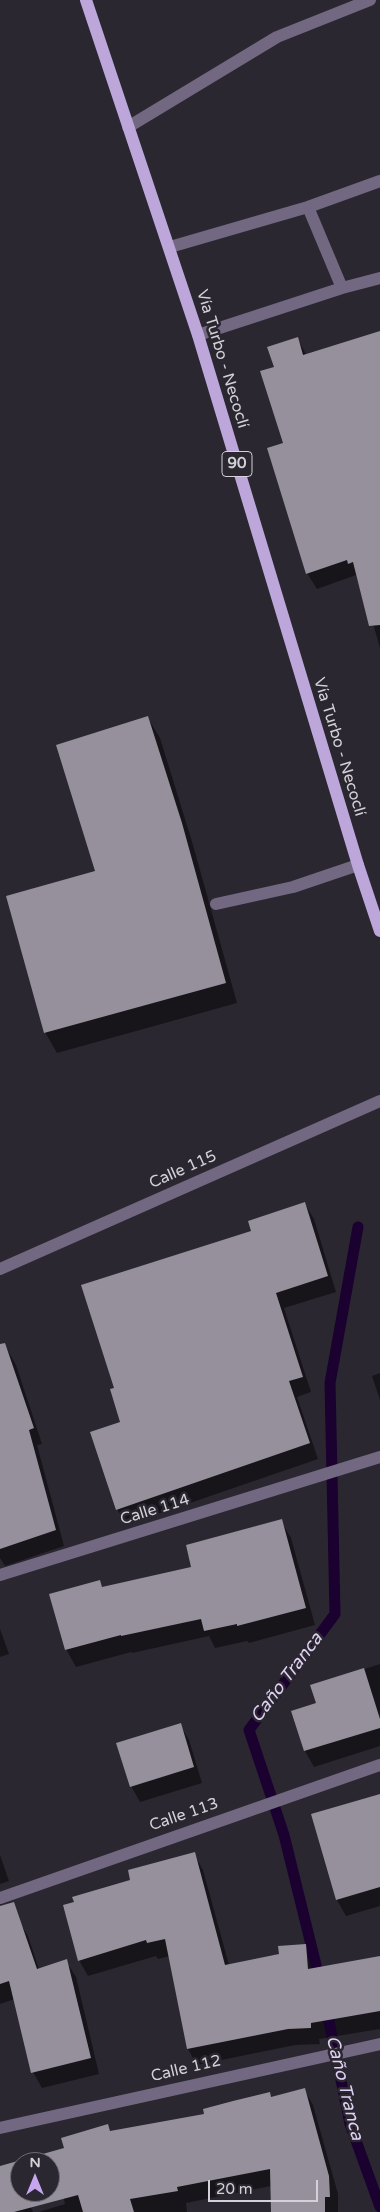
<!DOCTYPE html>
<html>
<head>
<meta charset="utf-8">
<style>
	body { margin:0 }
	#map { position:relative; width:380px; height:2212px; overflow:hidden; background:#2b2731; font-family:"Varela Round",sans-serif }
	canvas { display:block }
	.north { position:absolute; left:10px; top:2152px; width:50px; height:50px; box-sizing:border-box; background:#2b2731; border:1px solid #6e6b73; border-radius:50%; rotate:0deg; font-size:14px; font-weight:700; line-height:20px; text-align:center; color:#d3d1d7 }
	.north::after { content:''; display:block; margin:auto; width:18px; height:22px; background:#c7a6ef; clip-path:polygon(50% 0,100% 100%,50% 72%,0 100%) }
	.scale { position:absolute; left:208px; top:2180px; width:110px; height:22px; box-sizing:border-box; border:2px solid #d3d1d7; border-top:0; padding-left:6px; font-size:15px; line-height:18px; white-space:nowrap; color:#d3d1d7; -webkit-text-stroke:4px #2b2731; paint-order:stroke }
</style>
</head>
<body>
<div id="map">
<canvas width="380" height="2212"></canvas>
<div class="north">N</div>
<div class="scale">20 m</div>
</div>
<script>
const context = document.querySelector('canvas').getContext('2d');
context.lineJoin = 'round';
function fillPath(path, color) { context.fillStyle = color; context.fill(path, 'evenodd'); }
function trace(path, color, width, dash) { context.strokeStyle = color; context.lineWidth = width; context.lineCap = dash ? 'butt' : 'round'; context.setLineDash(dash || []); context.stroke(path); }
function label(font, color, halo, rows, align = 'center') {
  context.font = font + ' "Varela Round",sans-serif'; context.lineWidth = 5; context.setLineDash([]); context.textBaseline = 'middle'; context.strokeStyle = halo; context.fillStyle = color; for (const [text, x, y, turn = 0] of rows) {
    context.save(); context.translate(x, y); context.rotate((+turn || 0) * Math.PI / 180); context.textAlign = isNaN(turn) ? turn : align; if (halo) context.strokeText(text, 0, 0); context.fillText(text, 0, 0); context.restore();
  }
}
fillPath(new Path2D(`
	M380,332V648L374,627L368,616L356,575L317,589L307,573L285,444L275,368L297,338L306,354Z
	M148,718L160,738L193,845L237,1003L57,1053L45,1032Z
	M305,1204L314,1219L336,1292L284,1308L311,1392L297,1397L318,1459L126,1525L117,1509L122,1423L116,1389L253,1232Z
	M7,1349L16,1365L42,1444L37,1445L64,1546L5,1566L0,1558V1352Z
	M380,1373V1400L372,1376Z
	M281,1521L291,1538L315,1625L249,1643L247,1641L215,1648L209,1636L132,1653L131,1652L76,1667L66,1649L99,1581L103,1588L192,1568Z
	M0,1629L9,1654L0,1657Z
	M380,1664V1746L314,1767L305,1751L293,1712L318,1704L312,1686Z
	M180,1724L189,1740L202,1783L140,1802L131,1786Z
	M380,1795V1906L346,1916L337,1900Z
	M194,1854L203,1870L229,1965L280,1955L306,1945L315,1961V1969L380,1957V2029L319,2039L320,2044L295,2045L197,2065L188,2049L170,1956L158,1959L156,1956L88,1976L79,1960L132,1881Z
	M0,1855L9,1881L0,1884Z
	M19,1921L28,1936L39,1969L66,1961L76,1977L99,2074L42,2088L33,2072L15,1999L0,2004V1927Z
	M304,2089L313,2105L338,2194V2212H272L271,2186L186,2203L187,2212H39L65,2204L53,2153L65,2149L108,2126L111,2132L206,2115L269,2094L272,2098Z
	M0,2167L20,2179V2192H25L33,2212H0Z`), '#0007');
trace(new Path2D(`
	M320,1981L284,1835L249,1730L335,1614L330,1383L358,1227
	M326,2007L350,2124L380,2207`), '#1b0130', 11);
fillPath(new Path2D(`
	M380,331V625L369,626L353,562L348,564L347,560L306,574L267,448L283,443L260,371L274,367L267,347L298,337L303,355Z
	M148,716L182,823L226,983L44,1033L6,896L95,871L56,745Z
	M305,1202L328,1276L276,1293L303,1377L289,1381L310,1443L116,1510L90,1432L120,1422L110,1389L114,1388L81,1285L251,1231L248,1221Z
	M5,1343L34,1428L29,1430L56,1530L0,1549V1344Z
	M282,1519L306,1608L237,1626V1624L204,1631L201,1619L121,1636V1635L65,1650L49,1594L100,1580L102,1587L191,1567L186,1545Z
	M364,1668L380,1719V1728L304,1751L291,1711L316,1703L310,1685Z
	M181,1723L194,1767L130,1787L116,1743Z
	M380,1794V1887L336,1900L311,1814Z
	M195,1852L225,1965L279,1954L278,1946L306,1944L308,1969L380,1956V2011L311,2023V2028L288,2029L187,2049L165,1939L147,1943L146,1940L78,1961L63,1905L74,1902L72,1897L130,1880L128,1870Z
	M14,1902L37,1969L67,1959L91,2058L31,2073L9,1981L0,1984V1906Z
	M305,2088L329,2176L330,2197H325V2212H271L270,2169L177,2187L178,2191L130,2199L134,2212H83L78,2195L14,2212H0V2166L64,2148L61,2138L108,2124L110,2131L204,2114L203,2109L233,2101L270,2092L271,2097ZM20,2162H50V2192H20Z`), '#95909c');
trace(new Path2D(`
	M128,127L277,37L370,0
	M308,207L342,288
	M170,247L308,207L380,181
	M198,335L342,288L380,278
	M216,904L293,887L358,865
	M0,1269L380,1101
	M0,1575L380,1457
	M0,1898L380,1765
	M0,2128L380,2044`), '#736881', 12);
trace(new Path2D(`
	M86,0L198,335L358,865L380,931`), '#bda7da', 12);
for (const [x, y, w] of [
	[237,464,30]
]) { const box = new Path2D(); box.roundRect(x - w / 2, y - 12.5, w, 25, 4); context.fillStyle = '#2b2731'; context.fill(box); trace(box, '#d3d1d7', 1); }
label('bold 15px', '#d3d1d7', null, [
	["90",237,464]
]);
label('16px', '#d3d1d7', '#2b2731', [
	["Vía Turbo - Necoclí",222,359,73],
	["Vía Turbo - Necoclí",339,747,73],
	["Calle 115",183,1170,-24],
	["Calle 114",155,1510,-17],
	["Calle 113",184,1815,-19],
	["Calle 112",186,2069,-13]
]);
label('italic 18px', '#dfd1f2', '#2b2731', [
	["Caño Tranca",287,1678,-53],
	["Caño Tranca",344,2088,76]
]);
</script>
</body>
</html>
